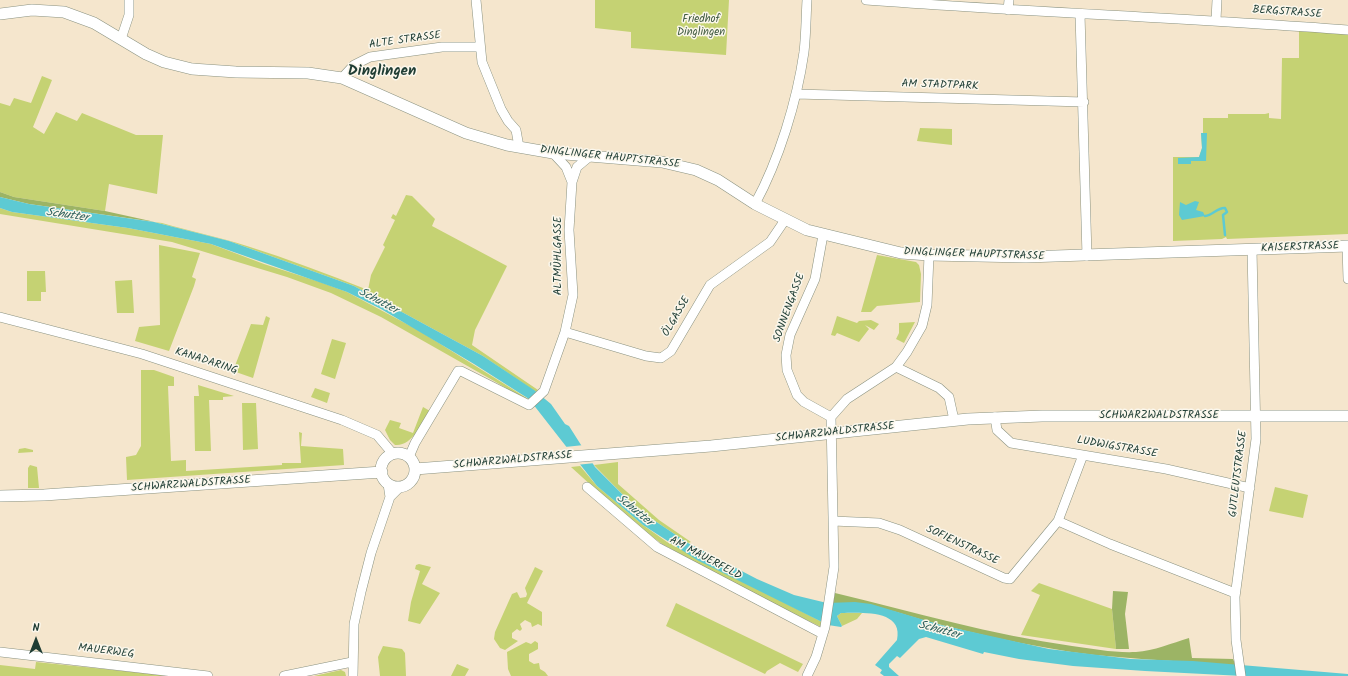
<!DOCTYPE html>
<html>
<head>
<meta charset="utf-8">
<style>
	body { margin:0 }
	#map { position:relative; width:1348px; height:676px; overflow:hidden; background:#f5e6cd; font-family:Kalam,sans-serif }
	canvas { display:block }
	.north { position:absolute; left:16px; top:620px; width:40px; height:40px; -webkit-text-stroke:3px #fbf7ec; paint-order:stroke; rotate:0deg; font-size:11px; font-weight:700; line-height:16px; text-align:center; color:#1f3d34 }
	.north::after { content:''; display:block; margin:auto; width:14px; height:18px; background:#1f3d34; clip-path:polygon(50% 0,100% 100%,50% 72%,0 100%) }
</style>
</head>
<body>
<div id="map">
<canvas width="1348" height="676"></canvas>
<div class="north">N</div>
</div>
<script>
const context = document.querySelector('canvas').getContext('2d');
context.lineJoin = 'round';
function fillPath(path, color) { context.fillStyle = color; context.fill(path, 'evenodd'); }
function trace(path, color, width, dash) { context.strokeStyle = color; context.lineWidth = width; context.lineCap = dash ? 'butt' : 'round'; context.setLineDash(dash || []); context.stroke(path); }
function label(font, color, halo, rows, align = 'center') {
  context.font = font + ' Kalam,sans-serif'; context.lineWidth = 3; context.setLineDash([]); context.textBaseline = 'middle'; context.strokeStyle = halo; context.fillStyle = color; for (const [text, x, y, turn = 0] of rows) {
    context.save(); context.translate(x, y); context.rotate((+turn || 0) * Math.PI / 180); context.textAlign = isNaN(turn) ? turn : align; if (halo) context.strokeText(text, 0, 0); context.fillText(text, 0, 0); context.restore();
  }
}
fillPath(new Path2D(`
	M595,0H729L726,55L631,48V32L595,28Z
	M1299,31L1348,34V234L1227,239L1226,237L1222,239L1173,241V157H1199L1202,148L1201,133H1203V118H1228V114H1265L1269,113V118L1281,119L1282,58H1299Z
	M42,76L52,80L33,127L44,134L56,112L77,121L82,113L136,135H163L157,194L109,184L105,211L14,197L0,192V103L10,106L14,98L31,103Z
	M920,128L952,129V145L917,141Z
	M406,195L412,196L435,219L432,226L507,266L475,330L472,345L538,390L536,392L483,356L354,286L229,241L154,222L162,223C190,231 219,237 247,246C288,259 328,274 368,290L371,275L385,247L383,245L395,220L391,218L393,214L396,216Z
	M0,208L12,212L128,228L211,244L264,264L320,282L347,292L418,330L530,400L505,391L506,388L494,381L381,317L331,293L287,277L172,242L0,214Z
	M159,245L200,253L192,277L196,279L194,286L169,351L135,341L139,327L160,325Z
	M877,255L916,262L919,265L921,274L920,302L877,306L871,312H861Z
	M27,271H45L46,292H41V301H27Z
	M132,280L134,313H117L115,281Z
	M266,316L270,318L253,378L233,371L251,324L263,325Z
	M837,316L857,323L859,321L871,320L879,324L874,330L865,325L869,329L859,342L837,333L835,336L831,335Z
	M915,322L904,343L896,339L899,333V323Z
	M332,339L346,343L335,379L321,374Z
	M141,370H154L174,377V386H168L171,461L186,460V471L282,465V463H301L299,432L302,433L301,446L343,449L344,465L127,480L126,457L136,455L141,446Z
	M198,385L234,396L223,397V400H209L211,451H195L194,396H199Z
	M315,388L330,393L327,403L311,397Z
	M242,403H256L258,449L243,450Z
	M423,407L430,411C423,423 411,447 395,445L390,440L385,430L390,420L401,423L399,428L413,433Z
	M25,448L33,450V452L18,453L19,449Z
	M618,462V484L659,520L691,542L688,543L652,519L627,499L594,465Z
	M30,465L37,467L39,488H28V468Z
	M580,466L597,486L643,525L667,542L822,622L821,627L754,594L662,544L626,517L571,467Z
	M1275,487L1308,495L1303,518L1269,511Z
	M419,564L431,567L422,584L440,593L420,624L408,621L411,602L420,571L415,569L416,565Z
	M535,567L543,571L527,603L542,612V626L538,624L532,627L531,623L525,620L520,624L522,629L520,631L517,629L512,633V638L518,641L505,650L500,648L494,639L495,632L512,594L517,592L520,598L526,597L527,594L525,588Z
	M1039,583L1112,609L1116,649L1021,635L1040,595L1031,591Z
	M676,603L803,664L798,672L780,663L767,671L765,674L666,626Z
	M841,613H862L857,619L842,626L837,616Z
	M535,641L538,643V649L529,654V661L534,664L539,663L540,669L545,672L548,676H511L508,669L507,652L526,642L531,644Z
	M383,646L402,649L405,653L406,676H380L378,657Z
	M36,662L172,676H0V665L35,669Z
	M457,664L469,669L465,676H451Z
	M341,670L345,672L346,676H314Z`), '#c5d273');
fillPath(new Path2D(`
	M0,192L14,197L105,211L155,222L29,204L0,197Z
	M1113,591L1128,592L1125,614L1129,649H1116L1112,609Z
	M835,593C914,612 992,635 1072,646C1093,649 1115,653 1136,652C1154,651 1172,643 1189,638L1192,658L1233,659L1236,666C1173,659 1110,660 1048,648C1013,642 977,634 942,625C901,615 876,602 833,603Z`), '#9cb465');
fillPath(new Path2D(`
	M1201,133H1207L1206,161H1191V164H1178V158L1199,157L1202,148Z
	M0,197L29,204L154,222L229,241L354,286L483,356L534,390L551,404L565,424L569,426L595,467L627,499L652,519L688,543L757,579L794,595L827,603L855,602L871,604L941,625L1049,649L1131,659L1193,661L1348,674V676H1243L1145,671L1073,666L1019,659L984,652L983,654L926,637L919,639L900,658L897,656L889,664V667L899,676H884L880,673L882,670L875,665L897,640C904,609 860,613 841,613L837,616L842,626L841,627L828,625L697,560L643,525L597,486L529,399L474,364L381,309L347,292L211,244L128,228L12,212L0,208Z
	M1195,201L1199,202L1196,210L1203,212L1205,216L1182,220L1179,215L1180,202L1186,205Z`), '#5dcad3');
fillPath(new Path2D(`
	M584,445L595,463L576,465L565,447Z`), '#f5e6cd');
trace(new Path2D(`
	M1205,216C1213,215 1218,207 1225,208L1227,212L1223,215L1225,235`), '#5dcad3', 2.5);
const minor = new Path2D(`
	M476,0L482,62L501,109L508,121L516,130L519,147
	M866,0C1026,12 1187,18 1348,30
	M1008,10L1009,0
	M1080,14L1087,256
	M1216,20L1217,0
	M121,39L129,15V0
	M342,78L354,65L370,57L442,47H479
	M796,94L1084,102
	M572,182L577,167L589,157
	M755,204C779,160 797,101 804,52C806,35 806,17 807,0
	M823,235L815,279L790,335L786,355L787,370L797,395L804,402L831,417
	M1347,246L1348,279
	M0,317L142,354L342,420L377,435L393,454
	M565,332L646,356L661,358L671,351L710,285L770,242L785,220
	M896,367L939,388L949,397L954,420
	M995,417L997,430L1011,443L1166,469L1250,488
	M409,457L415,443L458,371H461L529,405L544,391L565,332L573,295L569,230L572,182L566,167L553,153
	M388,484L390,497
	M587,487L657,547L823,634
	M833,521L879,523L900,530L1004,578L1010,579L1058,521L1083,455
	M1058,521L1110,544L1235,593
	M0,652L208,676
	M284,676L352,662
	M353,676L354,624L361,592L371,553L390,497L400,487
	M807,676L816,657L825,627L834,567L831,417L847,399L896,367L907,352L922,326L927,305L929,255
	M1241,676L1236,640L1235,597L1256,439L1252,249`);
const tertiary = new Path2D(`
	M0,14L32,10L64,12L94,23L146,54L164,62L192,69L236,72L308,73L342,78L466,133L507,145L553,153L662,162L696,170L718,180L755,204L807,230L901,253L929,255L1026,257L1348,246
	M381 470a17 17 0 1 1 34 0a17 17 0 1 1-34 0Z
	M415,469L711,446L968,419L1042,416H1348
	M0,496L44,495L382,472`);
trace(minor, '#8a9280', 10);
trace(tertiary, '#8a9280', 12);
trace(minor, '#fff', 9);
trace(tertiary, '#fff', 11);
label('11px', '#1f3d34', '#fbf7ec', [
	["BERGSTRASSE",1287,13,4],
	["ALTE STRASSE",405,41,-8],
	["AM STADTPARK",940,86,2],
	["DINGLINGER HAUPTSTRASSE",610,158,6],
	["KAISERSTRASSE",1300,248,-2],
	["DINGLINGER HAUPTSTRASSE",974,255,2],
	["ALTMÜHLGASSE",559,256,-90],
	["SONNENGASSE",790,308,-70],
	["ÖLGASSE",677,317,-60],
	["KANADARING",206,362,18],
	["SCHWARZWALDSTRASSE",1159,416],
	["SCHWARZWALDSTRASSE",835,433,-6],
	["LUDWIGSTRASSE",1117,448,10],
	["SCHWARZWALDSTRASSE",513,461,-5],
	["GUTLEUTSTRASSE",1239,474,-83],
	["SCHWARZWALDSTRASSE",191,485,-4],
	["SOFIENSTRASSE",962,546,25],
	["AM MAUERFELD",705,559,28],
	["MAUERWEG",106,652,7]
]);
label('11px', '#405b41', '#fbf7ec', [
	["Friedhof",701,20],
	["Dinglingen",701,33]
]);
label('italic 12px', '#2e605c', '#fbf7ec', [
	["Schutter",67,216,8],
	["Schutter",378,302,28],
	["Schutter",634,511,39],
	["Schutter",939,631,15]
]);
label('bold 15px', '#1f3d34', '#fbf7ec', [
	["Dinglingen",382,72]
]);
</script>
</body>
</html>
